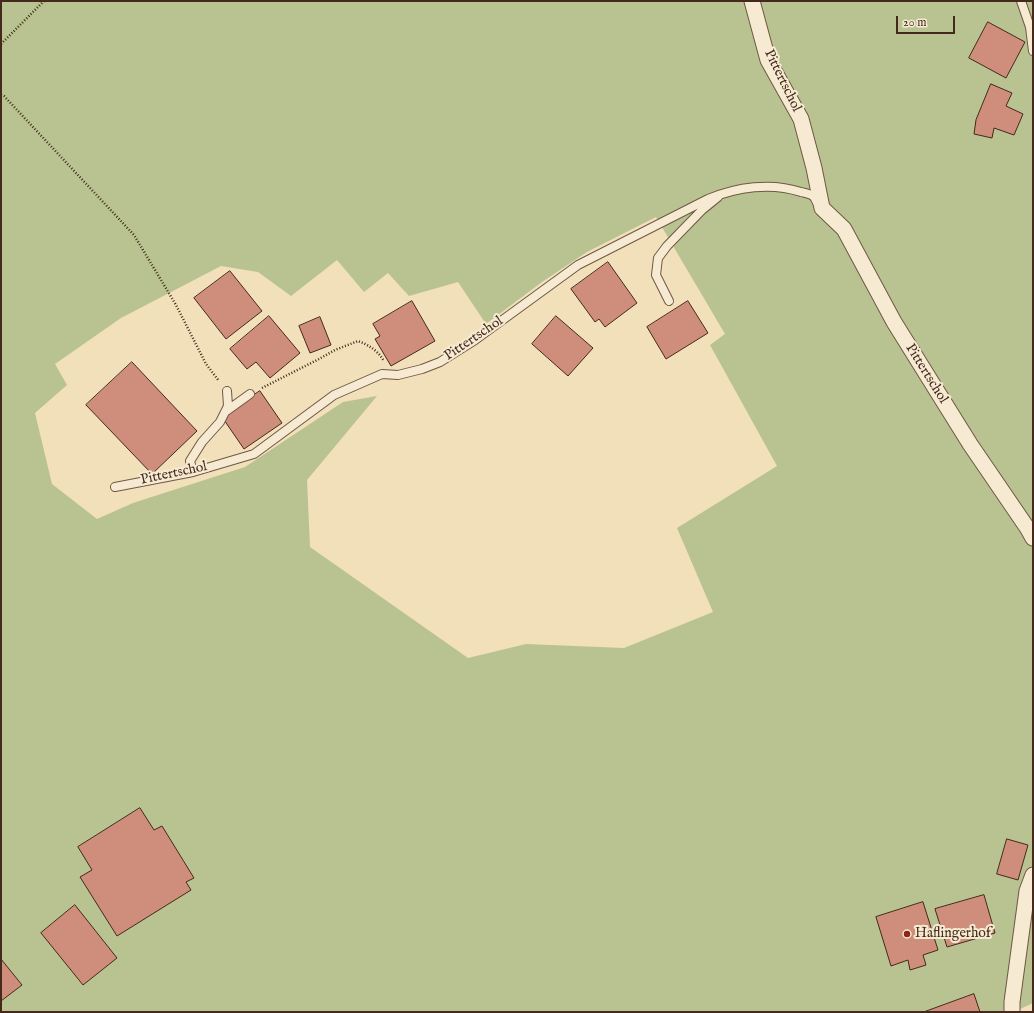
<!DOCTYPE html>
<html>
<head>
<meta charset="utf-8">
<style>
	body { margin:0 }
	#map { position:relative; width:1034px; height:1013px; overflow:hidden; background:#f1e0ba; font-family:"IM FELL English",serif }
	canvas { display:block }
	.frame { position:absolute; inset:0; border:2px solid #45291c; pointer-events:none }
	.scale { position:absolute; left:896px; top:16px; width:59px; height:18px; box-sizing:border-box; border:2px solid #45291c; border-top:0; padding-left:5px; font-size:12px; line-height:14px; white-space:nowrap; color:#45291c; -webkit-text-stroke:3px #f6ebd2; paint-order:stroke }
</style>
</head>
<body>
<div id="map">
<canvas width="1034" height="1013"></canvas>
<div class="frame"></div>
<div class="scale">20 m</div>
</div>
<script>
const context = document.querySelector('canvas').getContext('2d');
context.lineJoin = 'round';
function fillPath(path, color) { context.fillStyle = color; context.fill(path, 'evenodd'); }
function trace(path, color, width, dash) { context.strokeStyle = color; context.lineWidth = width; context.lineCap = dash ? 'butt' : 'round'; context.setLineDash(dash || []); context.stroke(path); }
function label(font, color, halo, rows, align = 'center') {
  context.font = font + ' "IM FELL English",serif'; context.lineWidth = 4; context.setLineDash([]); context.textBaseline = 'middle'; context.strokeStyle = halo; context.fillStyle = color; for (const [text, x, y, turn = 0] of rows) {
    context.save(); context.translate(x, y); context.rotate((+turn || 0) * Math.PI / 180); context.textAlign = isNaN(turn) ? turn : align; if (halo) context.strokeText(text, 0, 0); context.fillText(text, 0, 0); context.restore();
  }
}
fillPath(new Path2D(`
	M1,1H1033V1003L1018,1010V1012H1ZM656,217L725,334L710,345L777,466L677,528L713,612L624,648L526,644L468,658L310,547L307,480L377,396L343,402L245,467L133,503L97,519L52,484L35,413L67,385L55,364L121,318L221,266L258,272L291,296L337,260L364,292L388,273L409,296L458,282L486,324L542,282L587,252Z`), '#b8c391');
const building = new Path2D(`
	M988,22L1025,42L1006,78L969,58Z
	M991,84L1012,93L1006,106L1023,114L1014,135L994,128L992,138L974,134L976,120Z
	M608,262L637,303L605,327L599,319L595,322L571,289Z
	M230,271L262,311L226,339L194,298Z
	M412,301L435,341L391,366L375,339L380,336L373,324Z
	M688,301L708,333L666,359L647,327Z
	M269,316L300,353L270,378L256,362L247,369L230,349Z
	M556,316L593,348L568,376L532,344Z
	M320,317L331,345L310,353L299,326Z
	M132,362L197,431L152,474L86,405Z
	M260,391L282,423L244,449L222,417Z
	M140,808L154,830L162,826L194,878L186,882L191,890L117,936L80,877L92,870L78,847Z
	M1007,839L1028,845L1018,880L997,874Z
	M984,895L995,933L947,947L935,909Z
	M923,902L938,950L923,955L926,965L910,970L908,960L891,966L876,917Z
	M75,905L117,958L83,985L41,933Z
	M1,959L22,985L1,1001Z
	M974,994L980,1012H924Z`);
fillPath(building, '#cf8d7b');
trace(building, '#45291c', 1);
const service = new Path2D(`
	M1021,1L1030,27L1033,51
	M669,301L656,275L658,258L667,246L702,210L718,197
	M225,412L250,394
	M193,472L190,461L202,442L220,422L228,406L227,391
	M115,487L193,472L254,454L334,395L382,374L398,375L422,369L440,362L475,340L578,265L708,199C737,187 771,182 801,192C805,193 810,194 813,196C815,198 816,201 818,204`);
const minor = new Path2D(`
	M752,1L768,60L801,119L814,168L822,208L844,229L894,322L970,444L1028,529L1033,538
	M1012,1012V1002L1027,891L1033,875`);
trace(service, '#705744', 10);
trace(minor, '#705744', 17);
trace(new Path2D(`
	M1,44L44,1
	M1,95L4,96L134,235L176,305L206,364L219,381
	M262,388L319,359L335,350L358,341C369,345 378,351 384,361`), '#45291c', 2.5, [1, 2]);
trace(service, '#f6ebd2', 8);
trace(minor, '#f6ebd2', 15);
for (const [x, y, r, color] of [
	[907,934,4,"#8f2418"]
]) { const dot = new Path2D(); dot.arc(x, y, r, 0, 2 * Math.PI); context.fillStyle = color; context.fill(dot); trace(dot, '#f6ebd2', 1.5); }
label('14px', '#45291c', '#f6ebd2', [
	["Pittertschol",782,81,64],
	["Pittertschol",474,339,-34],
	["Pittertschol",926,374,58],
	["Pittertschol",174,474,-12]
]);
label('14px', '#45291c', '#f6ebd2', [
	["Haflingerhof",915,934]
], 'left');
</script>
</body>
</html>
